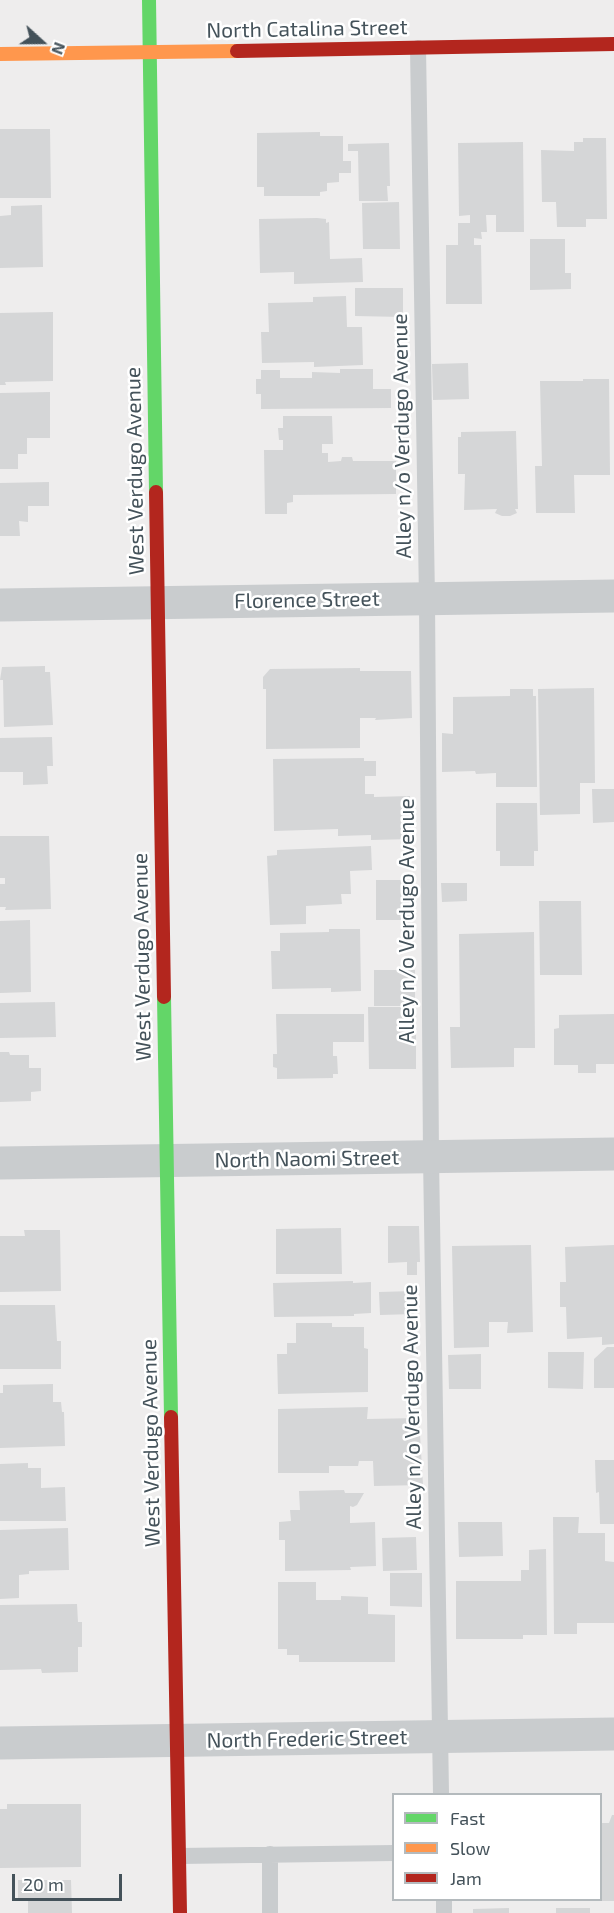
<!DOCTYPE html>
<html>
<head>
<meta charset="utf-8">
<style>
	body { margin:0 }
	#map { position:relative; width:614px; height:1913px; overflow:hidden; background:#eeeded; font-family:"Exo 2",sans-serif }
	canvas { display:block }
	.legend { position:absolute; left:392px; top:1793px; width:210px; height:108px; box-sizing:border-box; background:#fff; border:2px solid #b4babd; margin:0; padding:8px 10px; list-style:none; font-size:18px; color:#44525a }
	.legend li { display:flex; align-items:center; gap:12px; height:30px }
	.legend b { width:30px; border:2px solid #b4babd }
	.north { position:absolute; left:12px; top:12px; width:60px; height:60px; -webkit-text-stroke:4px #fff; paint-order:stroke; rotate:111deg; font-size:16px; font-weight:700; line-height:24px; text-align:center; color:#44525a }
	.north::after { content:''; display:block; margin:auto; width:21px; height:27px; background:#44525a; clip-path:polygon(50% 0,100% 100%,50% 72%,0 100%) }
	.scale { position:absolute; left:12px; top:1874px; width:110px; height:27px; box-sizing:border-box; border:3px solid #44525a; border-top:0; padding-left:8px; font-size:18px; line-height:21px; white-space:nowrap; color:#44525a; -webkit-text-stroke:4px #fff; paint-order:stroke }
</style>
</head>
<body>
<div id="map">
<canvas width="614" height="1913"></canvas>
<ul class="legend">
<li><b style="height:8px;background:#63d668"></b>Fast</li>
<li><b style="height:8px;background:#ff974d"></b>Slow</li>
<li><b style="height:8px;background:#b3261e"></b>Jam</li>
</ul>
<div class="north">N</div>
<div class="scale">20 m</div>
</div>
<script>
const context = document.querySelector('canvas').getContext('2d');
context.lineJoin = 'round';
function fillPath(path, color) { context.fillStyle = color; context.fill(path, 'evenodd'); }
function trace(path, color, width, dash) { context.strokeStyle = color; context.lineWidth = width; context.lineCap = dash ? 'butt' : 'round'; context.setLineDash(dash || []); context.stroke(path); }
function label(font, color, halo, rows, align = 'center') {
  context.font = font + ' "Exo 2",sans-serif'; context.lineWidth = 5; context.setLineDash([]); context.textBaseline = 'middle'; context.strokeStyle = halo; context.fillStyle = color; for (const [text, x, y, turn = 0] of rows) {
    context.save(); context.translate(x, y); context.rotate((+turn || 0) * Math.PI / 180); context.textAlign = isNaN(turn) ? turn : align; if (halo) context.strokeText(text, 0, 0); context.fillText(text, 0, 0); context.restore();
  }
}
fillPath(new Path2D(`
	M0,129H50L51,198H0Z
	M320,132V136H343V161H351V173H339V182L327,183V191L320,192V196H264V187H257V133Z
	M583,138H606L607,219H586V227H557L556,202H542L541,150L574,151V142H583Z
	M523,142L524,232H496V215H486L487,232H481L482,239L474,238V245H481L482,304H446V245H458V223H470V215L459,216L458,143Z
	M389,143L390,186H387L388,201H359L358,151H348V144Z
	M399,202L400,249H363L362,203Z
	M42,205L43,267L0,268V216L11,215V206Z
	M317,218L326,219V223L329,222L330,259L362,258L363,282L294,284V272L260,273L259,219Z
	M530,239H565V273H571V289L530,290Z
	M355,288H403V317L355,316Z
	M346,296L347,327H362L363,365L314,367V362L262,363L261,332H269L268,303L313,302V297Z
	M53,312V381L5,382L6,385H0V313Z
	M468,363L469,399L433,400L432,364Z
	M340,369H373V389H391V408L261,409V394H256V379H261V370H280V378H312V372L340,373Z
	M583,379H609L610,475H574L575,513H536L535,466H542L540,381H583Z
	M50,392V438H27V454H18V469H0V393Z
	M283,416H332L333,444H322V453H328V462L341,461L342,457H352L353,461H396V494L293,495V502L287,503V514H265L264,450H283V440H279L278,428H283Z
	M516,431L518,509H515L517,513L510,516H502L495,513L497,509L464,510L465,474H458V437H461V432Z
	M49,482V506H28V522L19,521L20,536H0V483Z
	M45,666V672H50L53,725L4,727L3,680H0L2,667Z
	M360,668V671H411L412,718L375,720L376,718H360V748L266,749V689H263V677L270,669Z
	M594,688L595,783H580V814L540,815L538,689Z
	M510,689H533V696H536L537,787H496V773L476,774L475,771L442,772V733L453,734V697L510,696Z
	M52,737L53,766H47L48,784L23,785V772H0V738Z
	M364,758V761H376V776H365V794H374V797L410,796L411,839L371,840V835L338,836V829L274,831L273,759Z
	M592,789H614V822L593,823Z
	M496,803H537L538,851H534V866H500V851H496Z
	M0,836H49L51,909L5,910L6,907H0V884H5V878H0Z
	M371,846L372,870L350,871L351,894H341L342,904L306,906V924L270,925L267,856L277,855V850Z
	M376,880H415V920H376Z
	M441,883H467V901L442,902Z
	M539,901H581L582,975H540Z
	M30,920L31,992L0,993V921Z
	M329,929H360L361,991L331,992V988L272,989L271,951H280V933L329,932Z
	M534,932L535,1048H514V1067L451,1068L450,1027H460L459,934Z
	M374,970H415V1006H374Z
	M55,1002L56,1037L0,1038V1003Z
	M368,1007H416V1069H369Z
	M276,1014H364V1042H333V1056H337L338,1074H333V1078L277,1079V1068L273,1067V1054H277Z
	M614,1014V1064H596V1073H578V1065H554V1029L559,1028V1015Z
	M0,1052H9L10,1055H29V1068H41V1091L31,1092V1101L0,1102Z
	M388,1226H419L420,1262H417V1275H407V1262L388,1263Z
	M341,1228L342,1274H276V1229Z
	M24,1230H60L61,1291L0,1292V1236H25Z
	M531,1245L533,1332L507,1333L508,1322H489V1347L454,1348L452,1246Z
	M614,1245V1344L602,1345V1337L567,1339L566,1307H560V1282H566L565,1247Z
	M353,1281V1283L371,1282V1313L354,1314V1316L274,1317L273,1283Z
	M414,1291V1314L380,1315L379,1292Z
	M0,1305H55L57,1341H61V1369H0Z
	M296,1323H332V1327H364V1348L368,1349V1392L278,1394L277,1354H287V1343H296Z
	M607,1347H614V1388H594V1359Z
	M548,1352H584L583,1389L548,1388Z
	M481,1354V1389H449L448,1355Z
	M53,1384V1402H61L62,1412H64L65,1446L0,1448V1393H3V1385Z
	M368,1407L367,1419L419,1418L423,1485L374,1486L373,1461H359L358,1466H329V1473H278V1409Z
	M595,1460H614V1524H600L599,1492L596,1493Z
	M28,1463V1468H41V1488L65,1487L66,1521H0V1464Z
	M344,1490L345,1493H364L357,1505L353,1507L350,1506V1523L375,1522L376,1566L350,1567L351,1570L285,1571V1540H279V1522L291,1521L290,1510H300L299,1491Z
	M553,1517H579L578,1533H605V1561L614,1562V1623H577V1634H554Z
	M458,1522H502L503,1556L459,1557Z
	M68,1528L69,1570L29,1571V1574L19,1575V1598L0,1599V1530Z
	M416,1537L417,1570L383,1571L382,1538Z
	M546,1549L547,1635H523V1639H456V1581H521V1570H529V1550Z
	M390,1573H422V1607L390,1606Z
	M278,1582H316V1600H341V1596L368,1597V1614L395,1615V1662H299V1655H287V1649H278Z
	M77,1604L78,1622H82V1647H78V1672L42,1673L41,1669L0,1670V1605Z
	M7,1804H81V1867L0,1868V1809H7Z
	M612,1815H614V1901H602L600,1823H609Z
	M18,1880H71L72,1913H28V1899H18Z
	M509,1908V1913H473V1909Z
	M556,1908H590V1913H556Z`), '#d5d6d7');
trace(new Path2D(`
	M418,48L427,599L431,1157L441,1794
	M270,1854V1913
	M180,1856L394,1853
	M444,1900V1913`), '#c9ccce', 16);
trace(new Path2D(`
	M0,605L614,596
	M0,1163L614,1154
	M0,1743L614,1734`), '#c9ccce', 33);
trace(new Path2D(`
	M149,0L156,492
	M164,997L171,1417`), '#63d668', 14);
trace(new Path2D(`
	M0,54L237,51`), '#ff974d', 14);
trace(new Path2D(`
	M237,51L614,44
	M156,492L164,997
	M171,1417L180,1913`), '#b3261e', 14);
label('21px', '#44525a', '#fff', [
	["North Catalina Street",307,29,-1],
	["Alley n/o Verdugo Avenue",402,436,-91],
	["West Verdugo Avenue",135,471,-91],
	["Florence Street",307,600,-1],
	["Alley n/o Verdugo Avenue",407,921,-90],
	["West Verdugo Avenue",142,957,-91],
	["North Naomi Street",307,1159,-1],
	["Alley n/o Verdugo Avenue",412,1407,-91],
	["West Verdugo Avenue",151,1443,-91],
	["North Frederic Street",307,1739,-1]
]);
</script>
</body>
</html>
